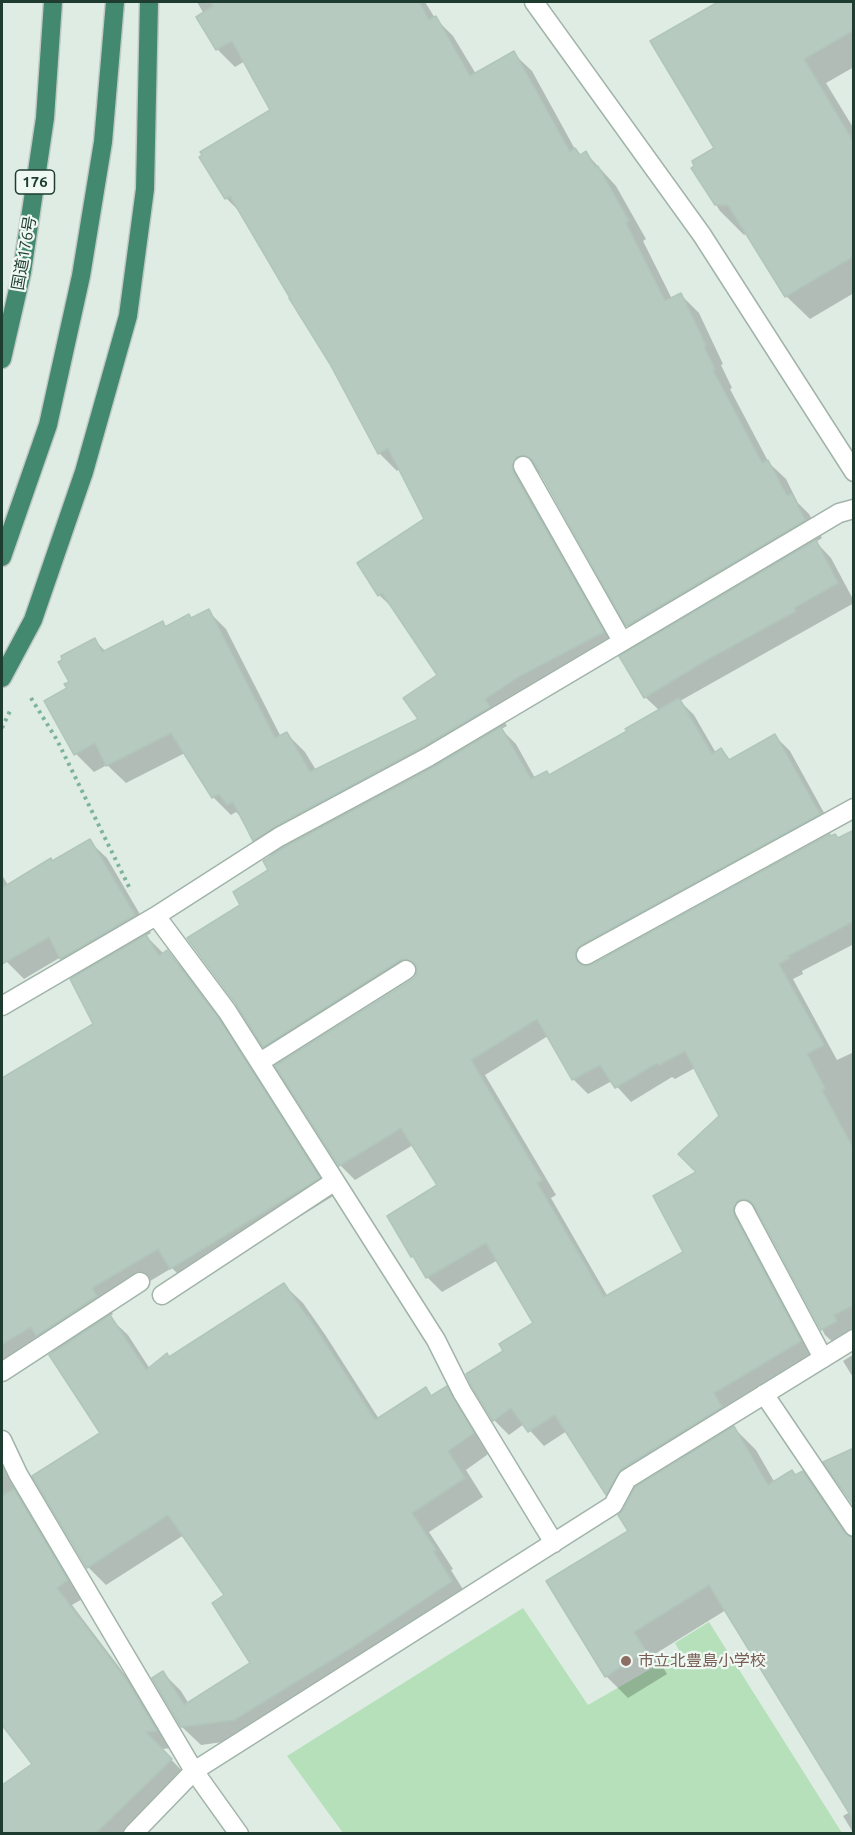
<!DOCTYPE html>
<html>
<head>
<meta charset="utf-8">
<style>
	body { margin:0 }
	#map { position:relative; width:855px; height:1835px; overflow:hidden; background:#dfece4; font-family:Ubuntu,sans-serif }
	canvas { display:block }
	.frame { position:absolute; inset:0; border:3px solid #1e3d30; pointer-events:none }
</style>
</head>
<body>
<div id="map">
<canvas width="855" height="1835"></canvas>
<div class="frame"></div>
</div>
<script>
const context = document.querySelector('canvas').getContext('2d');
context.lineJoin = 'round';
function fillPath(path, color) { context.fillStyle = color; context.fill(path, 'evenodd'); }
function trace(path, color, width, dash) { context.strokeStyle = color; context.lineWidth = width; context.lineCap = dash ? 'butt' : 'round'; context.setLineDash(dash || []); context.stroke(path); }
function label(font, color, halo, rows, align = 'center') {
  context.font = font + ' Ubuntu,"Noto Sans JP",sans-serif'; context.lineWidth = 4.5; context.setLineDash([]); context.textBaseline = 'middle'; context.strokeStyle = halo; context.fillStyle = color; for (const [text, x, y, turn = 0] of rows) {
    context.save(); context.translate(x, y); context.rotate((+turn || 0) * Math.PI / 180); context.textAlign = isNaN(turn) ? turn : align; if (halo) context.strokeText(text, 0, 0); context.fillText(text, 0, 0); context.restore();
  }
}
fillPath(new Path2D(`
	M523,1608L588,1705L680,1652L675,1643L709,1622L842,1833H343L287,1756Z`), '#b5e0ba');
fillPath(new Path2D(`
	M197,2H425L435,18L453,36L476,74L513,53L532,71L576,151L581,156L586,153L616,186L646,239L643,241L672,299L681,295L699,313L723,364L721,365L732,388L730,389L769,463L786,479L798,503L809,514L822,538L816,542L831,558L854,601V603L680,701L694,715L716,753L721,750L731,761L775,736L790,751L833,829L596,960L588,967L854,832V944L802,971L803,974L793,979L837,1060L854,1052V1351L846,1354L825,1335L760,1213L754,1214L815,1357L728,1408L736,1422L636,1484L621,1509L607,1494L567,1431L544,1446L524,1424L509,1435L494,1420L506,1351L535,1323L498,1260L442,1292L427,1277L420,1263L412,1256L439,1185L413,1145L355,1180L340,1165L413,981L419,973L279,1061L264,1046L242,905L270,871L271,857L254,840L244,820L236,812L231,815L213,797L185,753L126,783L107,765L94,772L76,754L69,689L95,640L106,652L163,623L167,627L192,619L208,611L226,629L281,737L287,734L305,752L316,770L420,719L439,676L396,611L379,595L426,520L400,469L397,471L379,453L331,363L243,215L226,198L272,111L245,61L235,67L217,49L204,14ZM541,473L628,625L645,643V697L660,711L629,732L550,776L535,778L516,744L501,729L507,726L502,718L621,651L535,474ZM548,1036L573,1079L588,1094L612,1081L631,1102L672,1077L675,1079L695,1068L721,1116L699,1172L685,1253L608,1297L551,1198L556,1195L485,1075Z
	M721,2H854V67L826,83L854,129V293L810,319L786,296L747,233L744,235L720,211L693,168L717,148L652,42Z
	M89,841L107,858L151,933L146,936L164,954L167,952L184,969L234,1036L335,1195L189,1285L172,1268L108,1306L113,1314L109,1317L128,1335L150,1369L170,1358L284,1285L303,1303L326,1336L379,1419L426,1389L433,1397L446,1388L465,1406L491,1452L466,1470L483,1497L429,1532L453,1569L451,1570L469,1599L252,1738L201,1745L182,1727L163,1673L181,1691L189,1704L252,1664L226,1596L184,1535L106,1585L88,1567L102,1433L55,1353L47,1345L2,1371V1080L95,1024L79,976L61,957L24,979L6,961L2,953V875L8,885Z
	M854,1354V1379L843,1361Z
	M734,1428L756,1450L775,1483L802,1473L825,1495L854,1538V1834L843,1816L850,1812L726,1610L655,1654L667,1674L628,1698L606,1676L630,1532Z
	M2,1456L84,1598L72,1605L144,1700L173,1748L161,1749L188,1777L130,1834H2V1787L34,1764L2,1723Z`), '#0003');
const building = new Path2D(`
	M211,2H419L429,20L436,16L470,76L514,51L570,152L575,148L580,155L586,151L595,167L598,166L629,221L626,223L665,301L681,293L706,345L704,347L715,369L713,370L762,463L768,460L787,496L792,494L805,520L626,626L533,460L529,457L524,455L517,457L512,465L513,472L604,632L518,677L485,699L490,707L422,747L274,827L253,841L233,802L227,805L219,794L212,798L171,733L106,766L95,743L74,755L44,701L67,688L64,684L69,682L58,662L62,660L61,656L95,638L102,652L163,621L165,627L189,614L191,618L209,609L275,738L287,732L310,772L418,719L403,698L437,675L382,593L378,596L357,563L424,519L388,448L378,454L330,364L289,298H290L230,196L225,199L199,157L202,155L200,152L270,110L232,41L216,50L196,17L213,6Z
	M718,2H854V30L804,59L854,143V256L785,297L728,205H715L691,168L694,166L692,161L714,148L650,41Z
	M816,540L838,583L794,608L796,611L705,661L644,698L619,656Z
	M679,698L712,754L721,748L729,760L775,734L820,814L581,945L576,950V960L581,965L586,966L591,965L830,834L831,836L835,834L838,838L854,830V921L788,956L790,958L779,964L824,1045L807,1054L825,1088L822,1090L854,1150V1305L834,1315L837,1321L821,1330L754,1205L750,1201L745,1199L738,1200L733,1209L734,1215L801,1341L714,1393L722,1407L621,1469L606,1495L555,1415L528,1432L511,1408L493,1421L472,1387L466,1374L503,1351L499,1344L533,1323L486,1243L426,1278L413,1256L411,1257L387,1216L437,1185L401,1128L339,1166L275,1066L412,980L416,976L417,970L415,964L406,959L400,960L263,1047L236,1004L187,938L240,905L233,892L268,870L263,861L285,847L434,767L501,727L531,779L547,771L549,775L627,731L625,729ZM537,1019L572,1080L600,1065L615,1088L657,1063L659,1065L685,1051L719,1116L678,1154L696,1172L653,1196L683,1252L604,1297L537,1183L542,1180L471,1060Z
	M90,839L135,915L60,959L49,937L2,964V888L51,858L52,861Z
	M146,935L159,956L167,950L218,1017L320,1178L170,1269L158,1249L92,1288L97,1296L36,1336L31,1327L2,1344V1078L93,1024L70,979Z
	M284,1283L307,1317L308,1316L375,1420L426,1387L431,1396L447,1386L474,1433L448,1451L465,1478L412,1513L436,1550L433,1551L452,1581L351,1648L234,1720L181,1727L152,1678L163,1671L184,1705L250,1663L212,1603L224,1595L168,1515L87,1568L32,1476L100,1433L49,1355L110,1315L146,1370L167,1353L169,1357Z
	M734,1426L768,1485L792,1470L795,1475L803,1471L845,1533L854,1538V1821L709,1585L634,1632L646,1651L605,1677L546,1581L628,1531L618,1515L623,1510L635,1487Z
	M854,1448V1506L823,1462Z
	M14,1489L68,1580L57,1588L127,1681L157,1731L146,1732L172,1759L96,1833H2V1785L32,1764L2,1725V1496Z`);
fillPath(building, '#b7cabf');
trace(building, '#b0c6ba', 1.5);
const service = new Path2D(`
	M523,466L622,641
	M744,1210L823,1358`);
const minor = new Path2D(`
	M534,2L702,235L854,472
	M156,916L227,1011L436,1340L462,1392L554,1543
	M586,955L854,808
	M2,1006L156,916L279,837L428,757L839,513L854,509
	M260,1062L406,970
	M162,1295L335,1181
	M2,1372L140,1282
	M764,1394L854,1527
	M2,1440L18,1474L194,1771L239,1834
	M133,1834L194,1771L613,1505L627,1479L854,1339`);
const trunk = new Path2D(`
	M2,359L22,272L45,118L53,2
	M2,557L48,425L81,276L103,142L115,2
	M2,678L33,620L84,472L128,316L145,189L149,2`);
trace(service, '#a1b4aa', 21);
trace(minor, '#a1b4aa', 21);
trace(trunk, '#c0c9c5', 21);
trace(new Path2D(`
	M31,698L57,740L131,891
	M2,728L10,711`), '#7cb39a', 4, [3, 4.5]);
trace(service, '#fff', 18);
trace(minor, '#fff', 18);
trace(trunk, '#42896f', 18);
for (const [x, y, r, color] of [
	[626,1661,6,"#8d6e63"]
]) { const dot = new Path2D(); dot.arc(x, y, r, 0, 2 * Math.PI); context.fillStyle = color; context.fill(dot); trace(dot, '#eff8f2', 2); }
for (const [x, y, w] of [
	[35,182,39]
]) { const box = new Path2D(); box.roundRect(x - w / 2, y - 12, w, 24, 4.5); context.fillStyle = '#eff8f2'; context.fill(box); trace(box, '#1e3d30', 1.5); }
label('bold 15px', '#1e3d30', null, [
	["176",35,182]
]);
label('16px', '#1e3d30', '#eff8f2', [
	["国道176号",24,253,-80]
]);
label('16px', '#785e54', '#eff8f2', [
	["市立北豊島小学校",638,1661]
], 'left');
</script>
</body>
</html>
